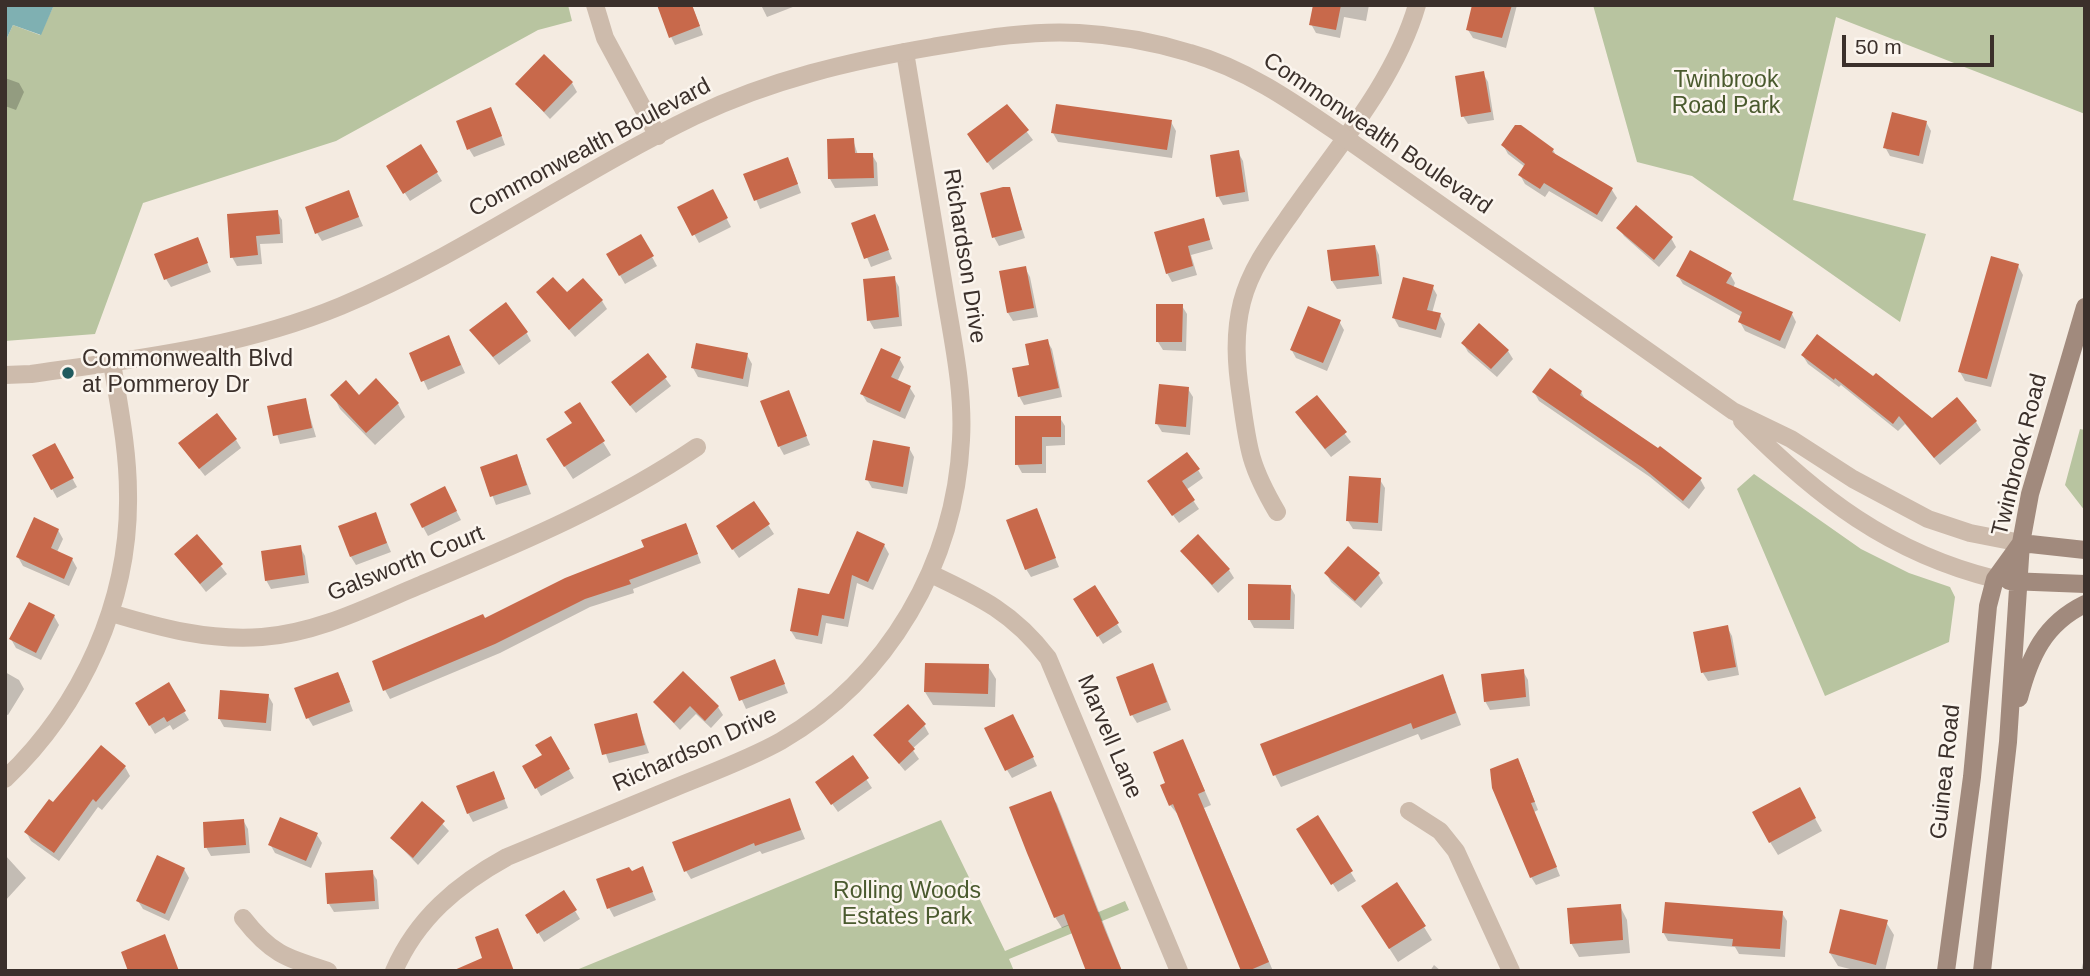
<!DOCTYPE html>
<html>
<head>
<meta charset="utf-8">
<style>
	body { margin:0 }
	#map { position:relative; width:2090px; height:976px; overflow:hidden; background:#f4ebe1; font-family:Helvetica,sans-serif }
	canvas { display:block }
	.frame { position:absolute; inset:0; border:7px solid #3b302b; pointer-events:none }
	.scale { position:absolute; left:1842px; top:35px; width:152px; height:32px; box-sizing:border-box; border:4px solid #3b302b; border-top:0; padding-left:9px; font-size:21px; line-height:24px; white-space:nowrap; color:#3b302b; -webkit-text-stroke:5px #fbf5ee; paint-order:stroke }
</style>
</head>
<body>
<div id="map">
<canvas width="2090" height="976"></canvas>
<div class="frame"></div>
<div class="scale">50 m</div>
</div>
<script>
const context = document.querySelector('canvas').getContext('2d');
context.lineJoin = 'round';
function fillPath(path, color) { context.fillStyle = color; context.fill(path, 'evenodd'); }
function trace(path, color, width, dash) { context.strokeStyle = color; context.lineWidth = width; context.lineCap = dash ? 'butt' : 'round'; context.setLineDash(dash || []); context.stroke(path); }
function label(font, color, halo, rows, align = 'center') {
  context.font = font + ' Helvetica,sans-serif'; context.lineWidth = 5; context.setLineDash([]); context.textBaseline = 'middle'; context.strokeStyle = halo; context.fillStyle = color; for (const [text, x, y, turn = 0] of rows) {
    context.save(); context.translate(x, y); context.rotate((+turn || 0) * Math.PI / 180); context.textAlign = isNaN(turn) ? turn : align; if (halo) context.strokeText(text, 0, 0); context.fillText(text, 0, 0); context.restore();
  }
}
fillPath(new Path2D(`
	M54,5H568L572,21L538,30L336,141L143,203L95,334L5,341V42L13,25L40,35Z
	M1593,5H2085V114L1836,17L1793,200L1926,234L1900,322L1692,176L1637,162Z
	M2080,429L2085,430V511L2065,485Z
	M1754,474L1861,549L1909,573L1950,587L1955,597L1949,642L1825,696L1737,489Z
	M941,820L1005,951L1125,901L1129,910L1009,959L1014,971H574Z`), '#b8c4a0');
fillPath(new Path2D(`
	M5,5H54L41,35L13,25L5,42Z`), '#7fb0b2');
fillPath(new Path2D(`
	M692,5L703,35L675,45L671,37Z
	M761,5H798L767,17Z
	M1315,5H1369L1366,21L1344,17L1340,38L1316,33L1311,24Z
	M1474,5H1517L1506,48L1473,38L1468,30Z
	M1483,73L1488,82L1494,120L1468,124L1463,116Z
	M5,78L19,83L24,92L16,110L5,106Z
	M572,83L577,92L550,119L518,85Z
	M1007,106L1033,140L993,170L974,143Z
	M495,118L505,145L474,157L469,149Z
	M1171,122L1176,131L1172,158L1058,142L1053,133Z
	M1926,122L1931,131L1923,164L1890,156L1885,147Z
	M1521,127L1553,150L1557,157L1612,190L1617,198L1602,222L1549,191L1545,197L1525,184L1520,175L1525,167L1508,154L1503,145Z
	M829,140H853L858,155H872L877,163L878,186L835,188L830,179Z
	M420,146L442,181L410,201L388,167Z
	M1238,152L1243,161L1249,201L1223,205L1218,196Z
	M792,168L801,193L760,209L746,175Z
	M1009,189L1025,238L999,246L994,237Z
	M712,191L731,227L699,243L680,208Z
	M348,192L363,226L322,241L317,233Z
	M277,212L282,220L283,243L260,244L262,264L237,266L232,257Z
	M874,216L892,259L871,267L853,224Z
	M1203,220L1213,249L1191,255L1197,275L1172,282L1167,273Z
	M1619,228L1671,238L1676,247L1659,267L1624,236Z
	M641,237L657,266L625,284L608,255Z
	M197,239L211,272L171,287L166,279Z
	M1375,246L1379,255L1382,284L1337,289L1332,281Z
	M2018,266L2023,275L1991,387L1965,381L1960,372Z
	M1025,268L1030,277L1038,317L1013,321L1008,313Z
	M1730,274L1735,283L1733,288L1792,314L1796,322L1785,349L1745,331L1740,322L1742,317L1683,284L1678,276Z
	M894,278L899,287L902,326L874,329L869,320Z
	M1432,286L1437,295L1432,313L1440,315L1445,324L1441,338L1399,327L1394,318Z
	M538,293L602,301L607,309L575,337Z
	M1182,306L1187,314L1186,351L1163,350L1158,342Z
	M1339,321L1344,330L1327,371L1296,358L1291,349Z
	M471,330L526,332L531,341L499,365Z
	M1047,341L1052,349L1062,397L1024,405L1019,396Z
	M1463,343L1508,351L1513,359L1497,377L1468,352Z
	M453,346L465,373L428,390L411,354Z
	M648,355L671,386L636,413L618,391Z
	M747,355L752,364L748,387L698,377L693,368Z
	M1803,356L1932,420L1976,422L1981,430L1940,465L1905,424L1898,431L1841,385L1839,387L1808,364Z
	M899,358L904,367L897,382L910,388L915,396L905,419L867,402L862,394Z
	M1188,389L1193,397L1190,435L1162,432L1157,424Z
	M788,392L810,445L784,455L779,446Z
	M1534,392H1581L1586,401L1700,479L1705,488L1689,509L1650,477L1539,401Z
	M333,395L398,404L405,417L375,445L340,409Z
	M1317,398L1351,442L1331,457L1302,421Z
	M305,400L316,437L280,444L269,407Z
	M1017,418H1060L1065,426V445L1046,446V473H1022L1017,464Z
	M236,440L241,448L205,476L186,452Z
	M603,442L611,455L573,479L556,453Z
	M54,445L77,487L57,498L34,456Z
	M909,448L914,457L907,494L872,488L867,479Z
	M517,456L531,494L496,505L482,468Z
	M1198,470L1203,478L1186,490L1199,509L1179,523L1154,490Z
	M1380,480L1385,488L1382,531L1353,529L1348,521Z
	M449,497L461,520L428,536L423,527Z
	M754,503L774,534L739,558L723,535Z
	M1036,511L1059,567L1031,577L1026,569Z
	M375,514L391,552L356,565L351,557Z
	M58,530L63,539L57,552L72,559L77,568L69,586L23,566L18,557Z
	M690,534L701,563L633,589L634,593L590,607L500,653L390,699L385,690L485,620Z
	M858,534L884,545L889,554L873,590L857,583L848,627L826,623L822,644L796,639L791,631L830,596Z
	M197,536L227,574L206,592L176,554Z
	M300,547L305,556L309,583L271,589L266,580Z
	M1182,551L1229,570L1234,578L1218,593Z
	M1326,573L1378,574L1383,583L1361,608L1331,582Z
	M1290,586L1295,595L1294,629L1254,628L1249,619Z
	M1094,587L1122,632L1103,644L1075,599Z
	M54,616L59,625L41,660L16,648L11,639Z
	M1727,627L1732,636L1739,675L1708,681L1703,673Z
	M775,661L788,693L746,709L732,678Z
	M988,666L996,679L995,707L933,705L925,692Z
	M1523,671L1528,680L1530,706L1490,710L1485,701Z
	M5,672L19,680L24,689L8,715L5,714Z
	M1157,674L1171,710L1137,723L1132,715Z
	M1443,676L1461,725L1421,740L1418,734L1281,787L1275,775Z
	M342,682L353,711L313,726L308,718Z
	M168,685L189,720L173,730L170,725L155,734L137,704Z
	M268,695L273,704L271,731L224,727L219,718Z
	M655,703L718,707L723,715L711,728L696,714L680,730Z
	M636,715L649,753L609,763L596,725Z
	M924,725L929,734L912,749L919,759L905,771L875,735Z
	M1018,725L1037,766L1012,778L1007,770Z
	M550,738L574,778L541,796L524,767L543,756Z
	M1183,741L1211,805L1204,808L1273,971H1243L1180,817L1170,805L1168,784Z
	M852,758L872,788L838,812L823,791Z
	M125,767L130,776L102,810L98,807L59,861L31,841L26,832L53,805Z
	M1522,769L1538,810L1534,812L1560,876L1536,885L1531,877Z
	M498,782L508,808L473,822L468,813Z
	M1050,793L1057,804L1122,971H1088L1070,925L1062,928L1055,917Z
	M789,800L805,839L762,854L760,851L691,879L686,871Z
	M1806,802L1822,831L1778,855L1770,842Z
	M423,803L449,831L418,865L392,838Z
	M1317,818L1356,881L1338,892L1299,830Z
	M243,820L248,829L250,853L211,856L206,847Z
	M317,835L322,843L311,868L275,853L270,844Z
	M5,855L26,878L5,901Z
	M642,868L656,900L614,917L609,908L631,873Z
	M184,869L189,878L169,921L143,909L138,901Z
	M372,872L377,880L379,909L334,912L329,904Z
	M564,893L580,919L544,942L527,915Z
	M1620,906L1627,920L1630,953L1579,957L1571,943Z
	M1782,913L1787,921L1785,957L1739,954L1735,947L1668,941L1663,932Z
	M1371,920L1424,927L1432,940L1398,962Z
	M1886,922L1894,935L1885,971H1858L1838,966L1830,953Z
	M2085,955V971H2081Z
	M1434,965L1441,971H1430Z`), '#0003');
fillPath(new Path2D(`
	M657,5H692L700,26L669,38Z
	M1313,5H1341L1336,30L1309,25Z
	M1472,5H1512L1502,38L1466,30Z
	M544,54L573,82L544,112L515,84Z
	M1484,71L1491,112L1461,117L1455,76Z
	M1007,104L1029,130L987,163L967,134Z
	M1056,104L1172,120L1167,150L1051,133Z
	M491,107L502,136L467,150L456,121Z
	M1892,112L1927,121L1919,156L1883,148Z
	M1515,125H1521L1554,149L1552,152L1613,188L1597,215L1544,183L1540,189L1518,175L1525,164L1501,145Z
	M854,138L855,153H873L874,178L828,179L827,139Z
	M421,144L438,172L403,194L386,166Z
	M1239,150L1245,192L1216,197L1210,155Z
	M788,157L798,184L754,201L743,174Z
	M1003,187H1010L1022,230L992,238L980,193Z
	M713,189L728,218L692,236L677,207Z
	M349,190L359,217L315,234L305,207Z
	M1636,205L1673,237L1654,260L1616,228Z
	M278,210L280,234L256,236L258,255L230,258L227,214Z
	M875,214L889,250L864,259L851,223Z
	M1204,218L1210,240L1188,246L1193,266L1166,274L1154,232Z
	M641,234L654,256L619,276L606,254Z
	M198,237L208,263L164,280L154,254Z
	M1375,245L1379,276L1331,281L1327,250Z
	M1690,250L1732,273L1726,283L1793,312L1780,341L1738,322L1742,312L1676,276Z
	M1991,256L2019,264L1987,379L1958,372Z
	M1026,266L1034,308L1007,313L999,271Z
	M895,276L899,317L867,321L863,279Z
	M553,277L567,292L583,278L603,300L569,330L536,292Z
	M1403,277L1434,285L1427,310L1441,313L1436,330L1392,318Z
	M506,302L528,332L493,357L469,330Z
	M1156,304H1183L1182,342H1156Z
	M1308,306L1341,320L1323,363L1290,350Z
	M1479,323L1509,350L1491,369L1461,343Z
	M1817,334L1873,376L1876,373L1932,418L1957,397L1977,421L1934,458L1899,416L1893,424L1835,378L1834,380L1801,355Z
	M449,335L461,365L421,382L409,353Z
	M1048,339L1059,388L1018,397L1012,368L1029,365L1025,344Z
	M696,343L748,353L743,379L691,368Z
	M881,348L901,357L891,377L911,386L900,412L860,394Z
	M648,353L667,377L630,406L611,382Z
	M1550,368L1582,391L1580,395L1658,448L1660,446L1702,478L1683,501L1643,468L1532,392Z
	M376,378L399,403L366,433L330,395L346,380L359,395Z
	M1159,384L1189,387L1186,427L1155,424Z
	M789,390L807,436L778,447L760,401Z
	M1317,395L1347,432L1325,449L1295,412Z
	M306,398L312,428L273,436L267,406Z
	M580,402L605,441L564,467L546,439L572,423L564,412Z
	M217,413L237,439L199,469L178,443Z
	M1015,416H1061V437H1042V464L1015,465Z
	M873,440L910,447L903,487L865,480Z
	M55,443L74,478L51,490L32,455Z
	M1187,452L1200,469L1182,481L1195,500L1172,516L1147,481Z
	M517,454L527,485L490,497L480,467Z
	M1349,476L1381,478L1378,523L1346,521Z
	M445,486L457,511L422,528L410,504Z
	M754,501L770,524L732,550L716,526Z
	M1037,508L1056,558L1025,570L1006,520Z
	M376,512L387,543L350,557L338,526Z
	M34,517L59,529L51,548L73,558L64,579L16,557Z
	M686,523L698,554L629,580L631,584L585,599L495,644L383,691L372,661L483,614L485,618L565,578L644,547L641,540Z
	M857,531L885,544L868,582L852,575L844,619L822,615L818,636L790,631L798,588L829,594Z
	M197,534L223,564L200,584L174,554Z
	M1198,534L1230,569L1212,585L1180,551Z
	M301,545L305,575L265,581L261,551Z
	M1348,546L1380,573L1355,601L1324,573Z
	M1248,584L1291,585L1290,620H1248Z
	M1095,585L1119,623L1097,637L1073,599Z
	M29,602L55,615L36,653L9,639Z
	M1728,625L1736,667L1701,673L1693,632Z
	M775,659L785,684L739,701L730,677Z
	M925,663L989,664L988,694L924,692Z
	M1153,663L1167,702L1130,716L1116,677Z
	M1524,669L1526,697L1484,702L1481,674Z
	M683,671L719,706L705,721L690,706L674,723L653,702Z
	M338,672L350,702L306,719L294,688Z
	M1443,674L1456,713L1413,729L1411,723L1273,776L1260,744Z
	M169,682L186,711L167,722L164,717L149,726L135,703Z
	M220,690L269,694L266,723L218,719Z
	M908,704L926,724L908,741L915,749L899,764L873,735Z
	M637,713L645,745L602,755L594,724Z
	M1013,714L1034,757L1005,771L984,728Z
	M551,736L570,769L535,789L522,766L542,755L535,745Z
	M1183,739L1205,791L1198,794L1269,962L1248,971H1241L1173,804L1169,806L1160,785L1165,783L1153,752Z
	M101,745L126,766L96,802L93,799L54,853L24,832L49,799L53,802Z
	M853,755L869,778L831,805L815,782Z
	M1518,758L1535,802L1531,803L1557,867L1530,878L1492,788L1490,769Z
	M494,771L505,799L467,814L456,786Z
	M1800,787L1816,818L1769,843L1752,812Z
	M1051,791L1105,930L1122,971H1086L1064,914L1054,918L1027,853L1009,807Z
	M790,798L801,830L755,846L754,843L684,872L672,842Z
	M422,801L445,821L413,858L390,838Z
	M1318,815L1353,871L1331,885L1296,829Z
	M280,817L318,833L306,861L268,845Z
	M244,819L246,845L204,848L203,822Z
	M157,855L185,868L165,914L136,901Z
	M643,866L653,892L607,909L596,879L629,867L632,871Z
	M373,870L375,901L327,904L325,873Z
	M1397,882L1426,926L1389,949L1361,906Z
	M564,890L577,910L537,934L525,915Z
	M1665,902L1783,911L1780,949L1732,946L1733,939L1662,933Z
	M1621,904L1623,940L1570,944L1567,908Z
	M1840,909L1888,920L1876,965L1829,953Z
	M498,928L514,971H452L482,958L475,937Z
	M165,934L179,971H128L121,952Z`), '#c8694b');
trace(new Path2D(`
	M595,5L605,38L658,136
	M1277,512C1250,466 1248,449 1241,397C1236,365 1234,334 1242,302C1251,267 1273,239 1294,209C1338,146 1395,81 1417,5
	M931,574C980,597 1014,613 1048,658L1179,971
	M111,613C161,628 209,641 262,637C317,633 368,607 418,586C515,545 610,506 697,447
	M5,779C82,706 130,601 128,494C128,450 119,406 112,363
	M1409,811L1440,831L1456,851L1511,971
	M243,918C271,954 286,958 328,971
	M394,971C417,918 458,884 507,857C563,834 619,811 674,788C710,773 747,760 781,741C889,678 955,563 961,440C964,389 952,337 944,287C931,209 918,130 905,52`), '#cdbbac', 18);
trace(new Path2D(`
	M5,375L31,374C136,359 242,347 341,306C465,254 575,174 695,116C770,80 850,61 932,47C980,39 1030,30 1079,33C1117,35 1154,42 1190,53C1247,69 1296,104 1344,137L1733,411L1791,439L1853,479L1928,519L1970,533L2021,543
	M1742,421C1817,497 1890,553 1995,579`), '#cdbbac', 18);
trace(new Path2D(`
	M2021,543L2085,550
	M2009,581L2085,584
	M2019,698C2030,656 2044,624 2085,604
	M1946,971L1972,777L1988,606L1995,579L2021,543
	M1982,971L2008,742L2021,543L2030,494L2085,307`), '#a18a7d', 18);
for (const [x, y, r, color] of [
	[68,373,7,"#1f5a5e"]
]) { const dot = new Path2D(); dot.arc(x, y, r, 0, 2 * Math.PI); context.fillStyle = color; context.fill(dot); trace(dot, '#fbf5ee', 2.5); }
label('23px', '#4a5a2e', '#fbf5ee', [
	["Twinbrook",1726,81],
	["Road Park",1726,107],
	["Rolling Woods",907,892],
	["Estates Park",907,918]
]);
label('23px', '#3b302b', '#fbf5ee', [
	["Commonwealth Boulevard",1377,134,34],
	["Commonwealth Boulevard",590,148,-28],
	["Richardson Drive",964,256,81],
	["Twinbrook Road",2020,455,-76],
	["Galsworth Court",406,564,-22],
	["Marvell Lane",1109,737,67],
	["Richardson Drive",695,750,-24],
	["Guinea Road",1946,772,-84]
]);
label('23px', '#3b302b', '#fbf5ee', [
	["Commonwealth Blvd",82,360],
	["at Pommeroy Dr",82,386]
], 'left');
</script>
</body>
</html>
